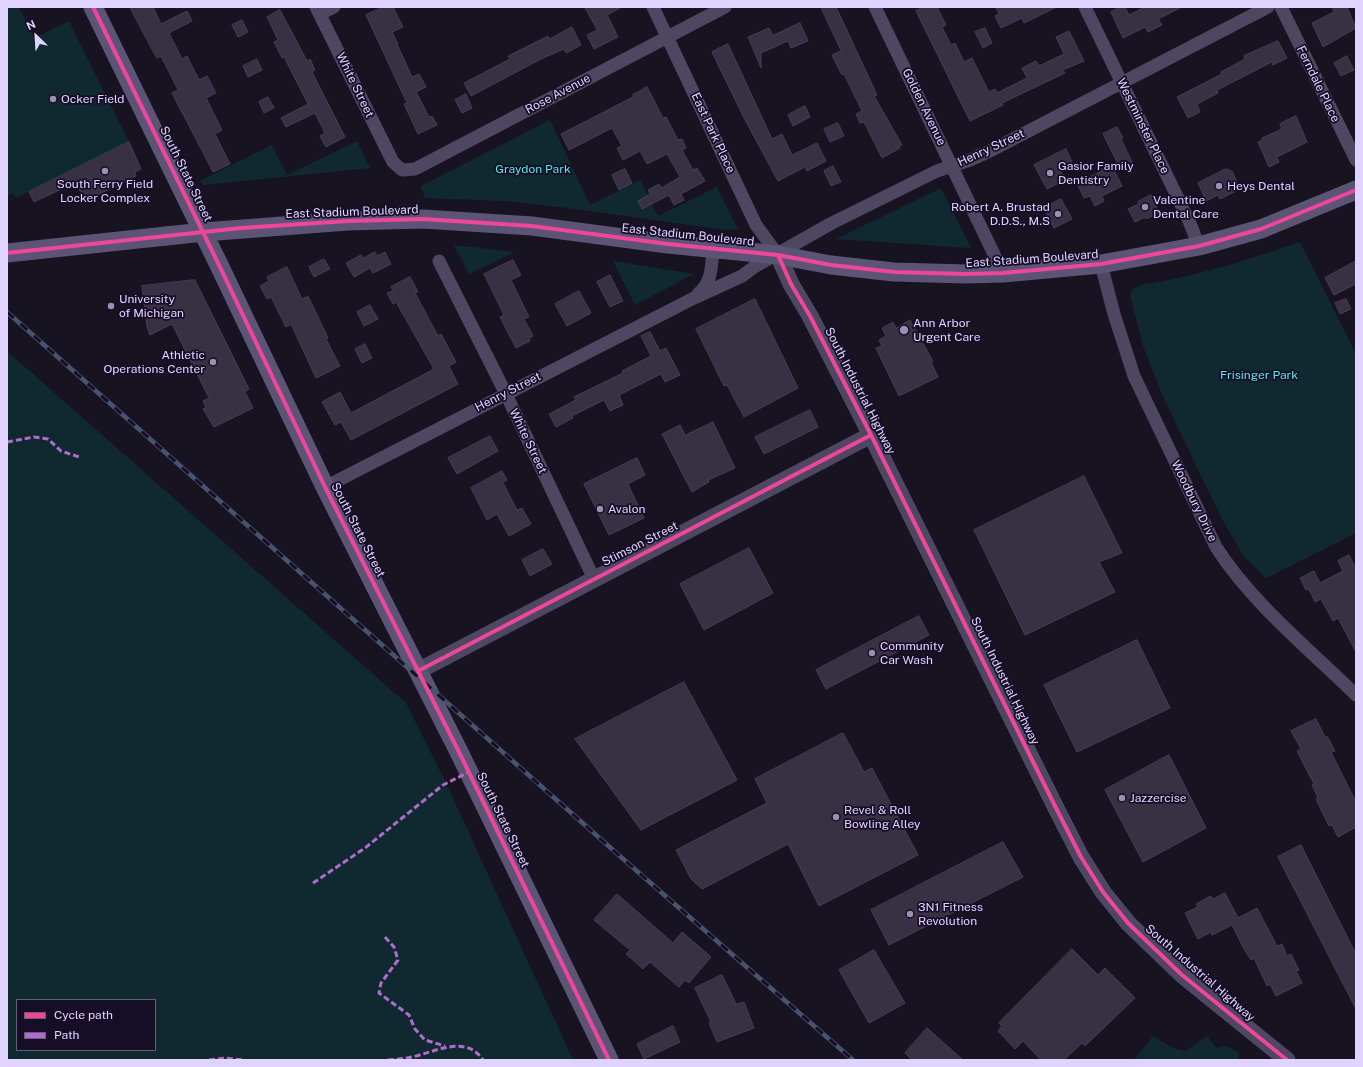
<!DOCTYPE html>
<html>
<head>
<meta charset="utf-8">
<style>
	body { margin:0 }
	#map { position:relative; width:1363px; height:1067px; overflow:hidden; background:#181321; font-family:"Public Sans",sans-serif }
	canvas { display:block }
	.frame { position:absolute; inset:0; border:8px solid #e1d3ff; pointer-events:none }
	.legend { position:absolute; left:16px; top:999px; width:140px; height:52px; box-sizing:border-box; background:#160d27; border:1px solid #675c7d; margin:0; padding:5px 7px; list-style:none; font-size:12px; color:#e1d3ff }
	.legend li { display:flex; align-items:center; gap:8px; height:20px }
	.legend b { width:20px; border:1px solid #675c7d }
	.north { position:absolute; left:16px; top:16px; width:40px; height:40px; -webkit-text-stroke:3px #160d27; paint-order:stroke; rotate:335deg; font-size:11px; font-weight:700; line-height:16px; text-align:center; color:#e1d3ff }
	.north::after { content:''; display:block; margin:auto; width:14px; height:18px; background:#e1d3ff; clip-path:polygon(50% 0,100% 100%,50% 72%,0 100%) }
</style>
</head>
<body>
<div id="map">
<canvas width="1363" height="1067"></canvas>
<div class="frame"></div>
<ul class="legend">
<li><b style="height:5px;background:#ed469a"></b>Cycle path</li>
<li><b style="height:5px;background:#b06ccc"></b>Path</li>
</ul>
<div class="north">N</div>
</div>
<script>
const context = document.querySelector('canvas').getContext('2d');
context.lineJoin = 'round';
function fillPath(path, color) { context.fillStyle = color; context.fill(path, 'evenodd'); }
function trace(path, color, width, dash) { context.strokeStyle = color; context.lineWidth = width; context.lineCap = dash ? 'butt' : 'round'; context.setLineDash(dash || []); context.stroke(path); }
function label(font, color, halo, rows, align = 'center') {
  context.font = font + ' "Public Sans",sans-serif'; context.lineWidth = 3.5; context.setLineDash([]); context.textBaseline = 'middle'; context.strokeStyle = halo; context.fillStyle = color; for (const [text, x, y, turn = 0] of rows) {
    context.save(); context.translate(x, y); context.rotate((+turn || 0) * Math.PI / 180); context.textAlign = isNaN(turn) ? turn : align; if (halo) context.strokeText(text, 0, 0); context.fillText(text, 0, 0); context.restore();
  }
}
fillPath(new Path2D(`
	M7,7H19L34,38L69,21L129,142L16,198L13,193L7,196Z
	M550,120L590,205L640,180L658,216L717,187L738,229L726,230L568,208L505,201L425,198L421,186Z
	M357,141L370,168L203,185L200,181L272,145L287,175Z
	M941,188L971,248L836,239Z
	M1300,242L1356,354V533L1266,578L1244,557L1223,521L1163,397L1143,346L1130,295C1134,283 1148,284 1159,282C1206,273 1254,258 1300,242Z
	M454,245L515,252L469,274Z
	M613,261L694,274L635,305Z
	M7,351L406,703L446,783L573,1060H7ZM17,1000H155V1050H17Z
	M1153,1036L1175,1049L1186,1051L1207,1036L1217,1048L1226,1046L1238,1052L1239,1060H1134Z`), '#102930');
const building = new Path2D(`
	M130,7H153L161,24L187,11L192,21L169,33L182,59L187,56L199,80L207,76L216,93L206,98L222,130L215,134L230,164L213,172L172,93L178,90L161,56L157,58Z
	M383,7H393L403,27L392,32L398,44H397L412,77L419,74L426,87L416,92L429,117L432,116L437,125L418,134L404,104L407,103L366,15Z
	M585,7H622L607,15L618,37L594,49L587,35L597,30Z
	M821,7H836L877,95L874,96L902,145L899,146L900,148L882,158L864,122L860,123L856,114L862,111L844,74L842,75L832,55L841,51Z
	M924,7H937L946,25L942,27L951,45L955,43L964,62L972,58L989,92L995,89L997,93L1027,78L1022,68L1036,61L1039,66L1064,54L1056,37L1069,31L1084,61L1063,70L1065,73L1002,103L1003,105L970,121L916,11Z
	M996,7H1057L1024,23L1022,18L1001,28L995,16L999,14Z
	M1120,7H1125L1129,15L1145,7H1182L1158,19L1162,25L1148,32L1145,27L1123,38L1111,12Z
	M1332,7H1347L1356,28L1323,47L1312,23L1334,12Z
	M280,10L307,61L310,59L315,70L312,72L345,137L326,147L320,136L325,133L315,113L286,127L281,118L308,104L284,57L282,58L274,42L278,40L267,17Z
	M242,20L248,32L238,37L232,25Z
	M800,23L808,41L791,48L788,41L761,53V68L748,37L769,28L773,35Z
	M572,27L581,45L566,53L564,49L541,59L471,96L464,83L510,59L508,56L548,36L549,39Z
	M985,28L992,43L983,48L975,32Z
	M1278,41L1287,58L1273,65L1272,62L1217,90L1218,93L1197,104L1200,112L1188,118L1177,97L1222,74L1221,72L1245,59L1244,56Z
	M728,44L772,139L782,134L792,155L817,143L826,161L807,171L805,167L778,181L743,116L712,52Z
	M1347,56L1354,70L1341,76L1334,63Z
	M257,59L262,70L248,77L243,66Z
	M647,87L663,118L666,117L678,140L682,139L686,148L682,150L693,170L697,168L705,181L681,194L684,200L674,205L669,195L642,209L638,201L650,194L648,190L659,184L661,188L680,177L667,154L647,164L640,151L623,160L617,148L622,146L612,128L569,150L561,134L633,97V95Z
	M466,94L472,108L462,113L455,100Z
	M268,97L274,108L264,113L259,102Z
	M805,106L810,117L793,126L788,115Z
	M1296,116L1307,142L1277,157L1279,162L1269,167L1258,142L1263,140L1262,138L1282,129L1280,124Z
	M838,123L844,136L830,142L824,129Z
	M1117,127L1123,138L1121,139L1133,164L1121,170L1103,134Z
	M129,142L141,169L135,172L136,176L85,201L77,185L71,188L70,185L34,202L29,192Z
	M1066,149L1072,162L1059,168L1065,180L1047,189L1034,165Z
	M1111,164L1122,186L1102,196L1104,201L1095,206L1090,196L1084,198L1077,183L1102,171V169Z
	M833,166L841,182L831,186L824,171Z
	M625,169L632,183L619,190L612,175Z
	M1226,169L1232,171L1240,189L1220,199L1218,195L1206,201L1198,183Z
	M1151,195L1159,213L1146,219L1145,217L1135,222L1128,209L1139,204L1138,202Z
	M1061,199L1072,219L1054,228L1044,208Z
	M375,252L377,256L385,252L391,264L373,273L370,268L354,277L346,263L361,255L363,258Z
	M324,259L330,269L314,277L309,267Z
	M513,260L521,275L511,280L529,317L524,319L533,336L529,338L530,341L516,348L500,317L504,315L484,274Z
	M1356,261V284L1334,295L1325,278Z
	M287,267L302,299L308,296L328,338L326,339L340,366L316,378L291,324L286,327L271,297L267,299L260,286L269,281L267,277Z
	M610,275L623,301L610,307L597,282Z
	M410,277L418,292L415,293L438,336L441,334L456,362L449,366L458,384L351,440L341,422L335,425L322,402L340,392L351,413L434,369L396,302L393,304L387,293L393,291L391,287Z
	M195,280L249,389L245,392L253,408L214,427L203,409L206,408L203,401L209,398L172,324L150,335L147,327L142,286Z
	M579,291L591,313L567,326L555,304Z
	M755,299L798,388L744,417L727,385L724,386L696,329Z
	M1346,299L1351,309L1340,314L1335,303Z
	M370,305L378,319L364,326L357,312Z
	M910,320L933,361L931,362L938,377L899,396L876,348L882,346L879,340L886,336L882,328L893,322L896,328Z
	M650,332L660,351L666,348L680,375L665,382L661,374L619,395L623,405L610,411L604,400L572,416L573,418L556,427L549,414L576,400L574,397L623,373L622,371L651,356L641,336Z
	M365,344L372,358L362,363L355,349Z
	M810,410L818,427L764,454L755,437Z
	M713,422L735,468L708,480L709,482L692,492L662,434L680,425L685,435Z
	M490,436L498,451L457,474L448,458Z
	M637,458L645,475L628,484L644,518L609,535L584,484Z
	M502,471L507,480L503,483L517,510L522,508L531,524L509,536L497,514L487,520L471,488Z
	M1084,476L1122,553L1099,562L1115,592L1025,635L974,530Z
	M749,548L773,593L704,630L680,584Z
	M543,549L552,564L530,576L522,560Z
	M1349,555L1356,569V652L1338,618L1333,621L1321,599L1315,602L1309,589L1306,590L1300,578L1314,571L1320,583L1343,571L1338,561Z
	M919,616L929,635L826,689L816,670Z
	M1137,640L1170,708L1077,752L1044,685Z
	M684,682L737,780L641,830L575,739Z
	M1316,719L1325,737L1327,736L1335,751L1331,752L1356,802V827L1338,837L1332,825L1329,826L1316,799L1318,798L1312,785L1314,784L1297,751L1301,749L1291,731Z
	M843,733L864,772L872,768L918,855L819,906L788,844L702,889L691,879L676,850L767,803L755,779Z
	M1169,755L1206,828L1143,862L1105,790Z
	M1003,842L1023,877L889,945L871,910Z
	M1301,845L1356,954V1009L1278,857Z
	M1225,893L1238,918L1257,908L1277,946L1282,944L1287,956L1291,954L1299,970L1296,971L1302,983L1276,996L1270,984L1267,986L1254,958L1251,960L1244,949L1232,925L1212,935L1211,932L1198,939L1185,913L1198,907L1196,904L1211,896L1213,899Z
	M617,894L673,943L682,932L711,957L689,983L685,980L679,987L650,962L643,969L626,954L630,950L594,920Z
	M1072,949L1098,975L1105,968L1135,998L1085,1046L1082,1043L1064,1060H1041L1023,1041L1015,1049L998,1031L1002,1026L999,1023Z
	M874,950L905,1003L869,1023L839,970Z
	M722,975L736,1004L744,1002L754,1028L717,1042L709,1023L711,1022L695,988Z
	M673,1026L680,1042L644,1059L637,1044Z
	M927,1028L963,1060H912L905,1053Z`);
fillPath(building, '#383143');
trace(building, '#463d56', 1);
trace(new Path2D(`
	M316,7L393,162L402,170L415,169L725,7
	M653,7L756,225L778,255
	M875,7L1003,273
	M1085,7L1189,221L1199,246
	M1281,7L1356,160
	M320,14L334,7
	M439,261L506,394L594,579
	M1101,264L1114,314L1134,376L1216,547C1251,602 1309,649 1356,695
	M698,294C713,281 711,267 713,249
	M325,487L692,299L742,276L754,267L832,223L937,171L970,160L990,151L1268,7`), '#4e4762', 13);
trace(new Path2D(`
	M778,255L791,284L810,316L871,435L1056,808L1081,857L1103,892L1128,923L1182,975L1287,1060
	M418,671L871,435`), '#4e4762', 17);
trace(new Path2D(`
	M93,7L219,265L325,487L459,752L609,1060
	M204,232L348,221L423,219L532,226L668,244L778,255L831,265L894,272L966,274L1003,273L1101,264L1199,246L1261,229L1356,190
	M7,253L166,236`), '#5c5475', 19);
const rail = new Path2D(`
	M7,312L622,858L853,1060`);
trace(rail, '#47546e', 4.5);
trace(rail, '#160d27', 3, [9]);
trace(new Path2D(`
	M166,236L204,232`), '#5c5475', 19);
trace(new Path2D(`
	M7,442L34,437L48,439L61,451L79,457
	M313,883L365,848L443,785L469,772
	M385,937L394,947L398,960L381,983L379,993L409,1015L415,1029L425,1040L445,1046
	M209,1060L225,1058L243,1060
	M388,1060C396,1059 404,1059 412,1057C435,1052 466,1034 483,1060`), '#b06ccc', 3, [6, 3]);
trace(new Path2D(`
	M93,7L219,265L325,487L459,752L609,1060
	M7,253L241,228L348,221L423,219L532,226L668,244L778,255L831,265L894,272L966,274L1003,273L1101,264L1199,246L1261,229L1356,190
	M778,255L791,284L810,316L871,435L1056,808L1081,857L1103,892L1128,923L1182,975L1287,1060
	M418,671L871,435`), '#ed469a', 4);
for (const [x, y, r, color] of [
	[53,99,4,"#9b90b1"],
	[105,171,4,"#9b90b1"],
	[1050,173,4,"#9b90b1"],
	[1219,186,4,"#9b90b1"],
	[1145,207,4,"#9b90b1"],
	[1058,214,4,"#9b90b1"],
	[111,306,4,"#9b90b1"],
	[904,330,5,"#9b90b1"],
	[213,362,4,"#9b90b1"],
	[600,509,4,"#9b90b1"],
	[872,653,4,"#9b90b1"],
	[1122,798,4,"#9b90b1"],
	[836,817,4,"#9b90b1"],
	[910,914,4,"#9b90b1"]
]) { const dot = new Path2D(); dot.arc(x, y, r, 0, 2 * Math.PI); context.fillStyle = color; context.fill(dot); trace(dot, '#160d27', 1.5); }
label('12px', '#e1d3ff', '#160d27', [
	["Ferndale Place",1318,84,64],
	["White Street",355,85,64],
	["Rose Avenue",558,94,-28],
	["Golden Avenue",924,107,64],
	["Westminster Place",1143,126,64],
	["East Park Place",713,133,65],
	["Henry Street",991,148,-25],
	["South State Street",186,174,64],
	["East Stadium Boulevard",352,212,-2],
	["East Stadium Boulevard",688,235,6],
	["East Stadium Boulevard",1032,259,-4],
	["South Industrial Highway",860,391,63],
	["Henry Street",508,392,-27],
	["White Street",528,441,64],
	["Woodbury Drive",1194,501,64],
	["South State Street",358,530,63],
	["Stimson Street",640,544,-27],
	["South Industrial Highway",1005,681,64],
	["South State Street",503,820,64],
	["South Industrial Highway",1200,973,41]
]);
label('12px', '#e1d3ff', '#160d27', [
	["Ocker Field",61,99],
	["Gasior Family",1058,166],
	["Dentistry",1058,180],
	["South Ferry Field",105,184,"center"],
	["Locker Complex",105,198,"center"],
	["Heys Dental",1227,186],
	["Valentine",1153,200],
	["Dental Care",1153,214],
	["Robert A. Brustad",1050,207,"right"],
	["D.D.S., M.S",1050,221,"right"],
	["University",119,299],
	["of Michigan",119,313],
	["Ann Arbor",913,323],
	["Urgent Care",913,337],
	["Athletic",205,355,"right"],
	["Operations Center",205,369,"right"],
	["Avalon",608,509],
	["Community",880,646],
	["Car Wash",880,660],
	["Jazzercise",1130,798],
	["Revel & Roll",844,810],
	["Bowling Alley",844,824],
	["3N1 Fitness",918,907],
	["Revolution",918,921]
], 'left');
label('12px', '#52ece3', '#160d27', [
	["Graydon Park",533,169],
	["Frisinger Park",1259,375]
]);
</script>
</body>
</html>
